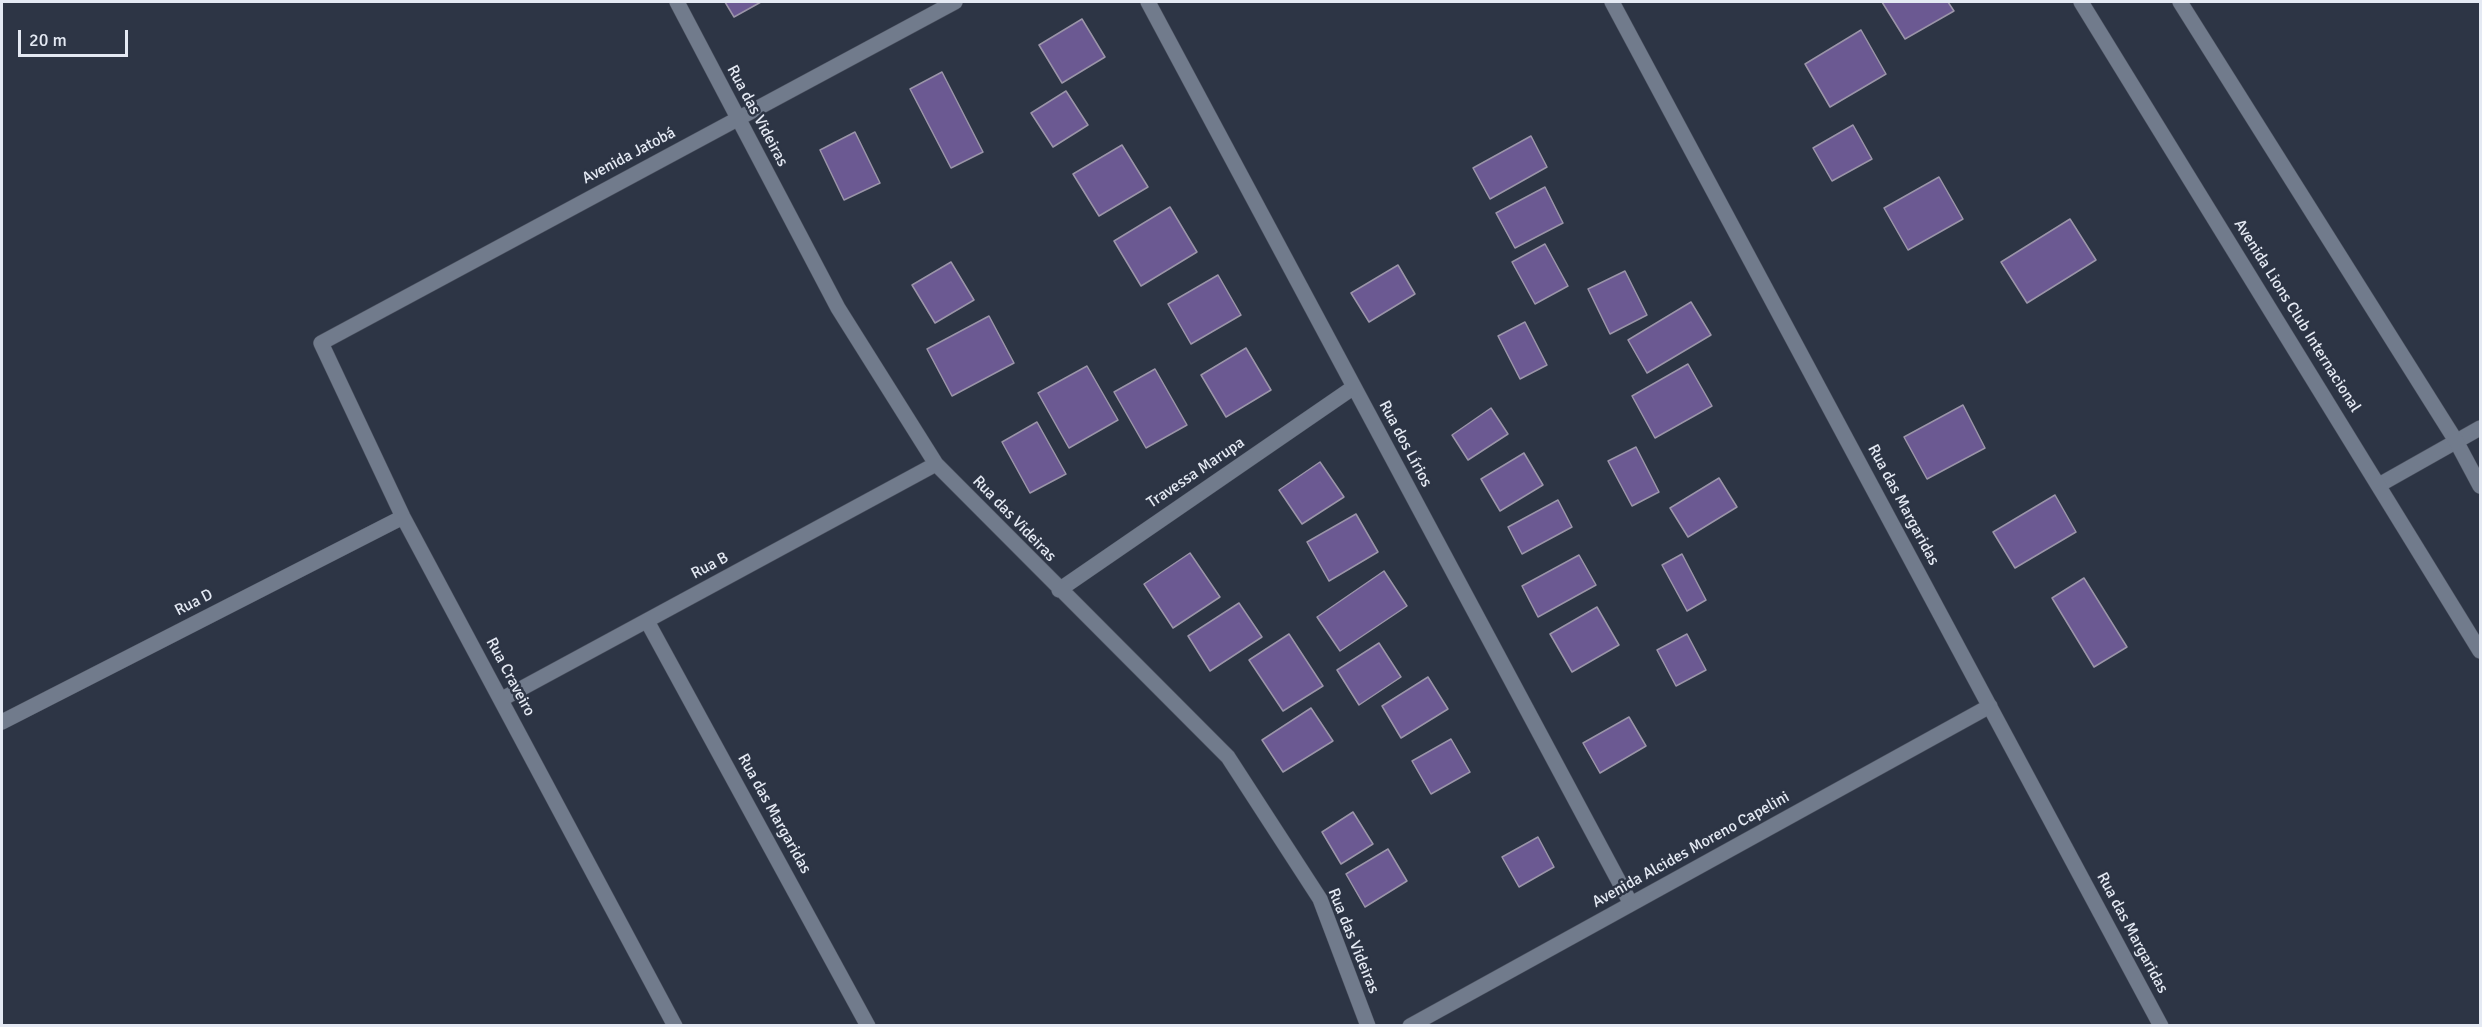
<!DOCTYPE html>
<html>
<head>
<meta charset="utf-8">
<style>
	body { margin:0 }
	#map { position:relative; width:2482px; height:1027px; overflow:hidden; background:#2d3545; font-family:Signika,sans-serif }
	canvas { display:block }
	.frame { position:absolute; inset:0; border:3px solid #e4e9f3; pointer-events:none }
	.scale { position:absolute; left:18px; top:30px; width:110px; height:27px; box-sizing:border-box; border:3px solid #e4e9f3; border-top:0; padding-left:8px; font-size:18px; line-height:21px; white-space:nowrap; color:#e4e9f3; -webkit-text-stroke:4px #2d3545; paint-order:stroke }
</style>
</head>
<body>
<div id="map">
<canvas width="2482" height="1027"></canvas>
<div class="frame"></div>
<div class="scale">20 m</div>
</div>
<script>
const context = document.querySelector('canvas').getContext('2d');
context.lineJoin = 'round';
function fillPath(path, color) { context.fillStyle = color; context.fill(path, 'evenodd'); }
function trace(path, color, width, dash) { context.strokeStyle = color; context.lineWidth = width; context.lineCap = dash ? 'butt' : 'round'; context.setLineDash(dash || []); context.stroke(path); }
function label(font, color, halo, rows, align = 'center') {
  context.font = font + ' Signika,sans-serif'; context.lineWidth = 5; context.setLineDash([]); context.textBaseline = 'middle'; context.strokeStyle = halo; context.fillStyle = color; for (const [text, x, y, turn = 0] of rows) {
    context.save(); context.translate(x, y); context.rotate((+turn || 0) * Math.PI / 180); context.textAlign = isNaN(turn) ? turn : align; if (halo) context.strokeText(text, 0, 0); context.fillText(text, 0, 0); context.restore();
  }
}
const building = new Path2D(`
	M725,2H761L734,17Z
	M1882,2H1948L1954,11L1905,39Z
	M1082,19L1105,57L1062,83L1039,45Z
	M1861,30L1886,74L1830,107L1805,64Z
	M942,72L983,152L951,168L910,89Z
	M1066,91L1088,125L1053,147L1031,113Z
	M1853,125L1872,159L1832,181L1813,148Z
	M855,132L880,183L844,200L820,150Z
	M1531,136L1547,167L1490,199L1473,168Z
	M1122,145L1148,187L1099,216L1073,174Z
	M1939,177L1963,219L1908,250L1884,208Z
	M1545,187L1563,223L1515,248L1496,213Z
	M1170,207L1197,252L1141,286L1114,241Z
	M2070,219L2096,260L2027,303L2001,262Z
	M1545,244L1568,286L1535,304L1512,262Z
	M951,262L974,300L935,323L912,285Z
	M1398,265L1415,294L1369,322L1351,293Z
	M1625,271L1647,315L1610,334L1588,289Z
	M1218,275L1241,315L1191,344L1168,304Z
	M1691,302L1711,335L1647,373L1628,340Z
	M989,316L1014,363L952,396L927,349Z
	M1525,322L1547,365L1520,379L1498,336Z
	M1246,348L1271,390L1226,417L1201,375Z
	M1688,364L1712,406L1655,438L1632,396Z
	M1087,366L1118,420L1069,448L1038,393Z
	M1155,369L1187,425L1146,448L1114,392Z
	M1963,405L1985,448L1927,479L1904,437Z
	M1491,408L1508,434L1468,460L1452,435Z
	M1037,422L1066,474L1030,493L1002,442Z
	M1636,447L1659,492L1632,506L1608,461Z
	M1524,453L1543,485L1500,511L1481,479Z
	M1320,462L1344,497L1302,524L1279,490Z
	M1719,478L1737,507L1688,537L1670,508Z
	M2055,495L2076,532L2015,568L1993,532Z
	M1558,500L1572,527L1522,554L1508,527Z
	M1356,514L1378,552L1329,581L1307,542Z
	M1190,553L1220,597L1173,628L1144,584Z
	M1682,554L1706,600L1687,611L1662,565Z
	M1579,555L1596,585L1538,617L1522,586Z
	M1384,571L1407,606L1340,651L1317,617Z
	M2084,578L2127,647L2094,667L2052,598Z
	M1239,603L1262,637L1210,671L1188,636Z
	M1597,607L1619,645L1572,672L1550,634Z
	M1289,634L1323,686L1283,711L1249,660Z
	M1687,634L1706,670L1676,686L1657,650Z
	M1379,643L1401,677L1359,705L1337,670Z
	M1428,677L1448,709L1401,738L1382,706Z
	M1311,708L1333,741L1283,772L1262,740Z
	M1629,717L1646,746L1600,773L1583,743Z
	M1451,739L1470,772L1431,794L1412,761Z
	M1353,812L1373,844L1341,864L1322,832Z
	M1538,837L1554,867L1519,887L1502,857Z
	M1388,849L1407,881L1365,907L1346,874Z`);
fillPath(building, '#6b5992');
trace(building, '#9b95a9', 1.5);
const minor = new Path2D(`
	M677,2L838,308L936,464L1228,757L1320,899L1368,1026
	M1148,2L1631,904
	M1612,2L2161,1026
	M2379,485L2480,428
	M1059,590L1354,387
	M647,621L868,1026
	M502,699L936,464
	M2,722L403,517
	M675,1026L403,517L321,343L955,2
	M1410,1026L1990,706`);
const tertiary = new Path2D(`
	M2081,2L2480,651
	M2180,2L2456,441L2480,486`);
trace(minor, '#4b515f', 16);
trace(tertiary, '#4b515f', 16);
trace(minor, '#717b8c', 15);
trace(tertiary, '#717b8c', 15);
label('16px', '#e4e9f3', '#2d3545', [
	["Rua das Videiras",757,116,62],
	["Avenida Jatobá",629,156,-28],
	["Avenida Lions Club Internacional",2297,316,58],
	["Rua dos Lírios",1405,444,62],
	["Travessa Marupa",1196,473,-34],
	["Rua das Margaridas",1903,505,62],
	["Rua das Videiras",1014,519,46],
	["Rua B",710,566,-28],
	["Rua D",194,603,-27],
	["Rua Craveiro",510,677,62],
	["Rua das Margaridas",774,814,61],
	["Avenida Alcides Moreno Capelini",1691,850,-29],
	["Rua das Margaridas",2132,933,62],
	["Rua das Videiras",1353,941,68]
]);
</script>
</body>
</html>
